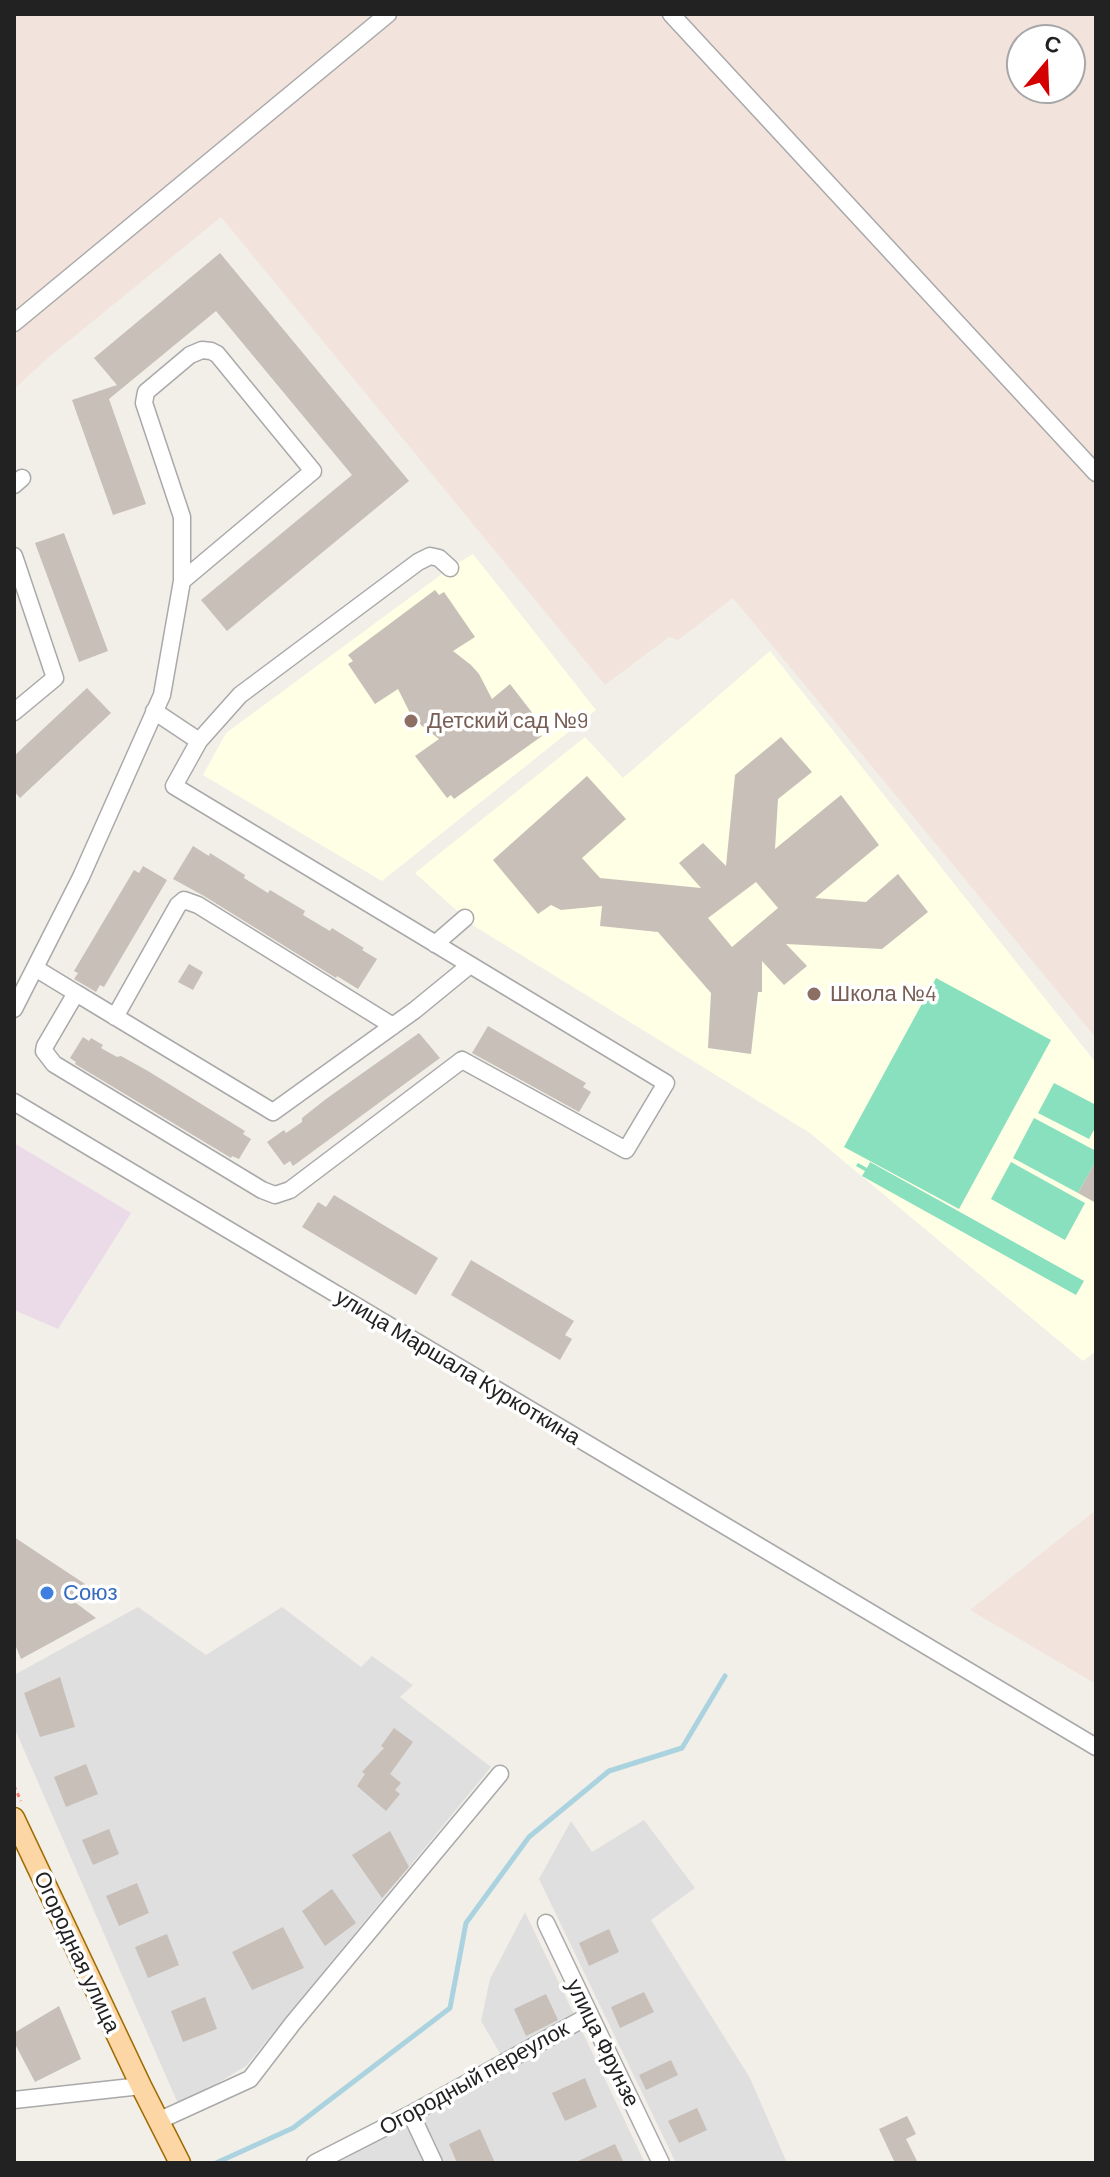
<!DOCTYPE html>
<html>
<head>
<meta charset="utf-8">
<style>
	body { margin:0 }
	#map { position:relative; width:1110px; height:2177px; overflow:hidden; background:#f2efe9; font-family:Barlow,sans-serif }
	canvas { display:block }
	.frame { position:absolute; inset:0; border:16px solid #222; pointer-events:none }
	.north { position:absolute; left:1006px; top:24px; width:80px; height:80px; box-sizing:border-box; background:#fff; border:2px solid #a7a7a7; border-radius:50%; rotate:19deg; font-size:22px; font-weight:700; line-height:32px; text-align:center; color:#222 }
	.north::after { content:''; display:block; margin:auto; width:28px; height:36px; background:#d40000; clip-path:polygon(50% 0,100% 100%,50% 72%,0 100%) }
</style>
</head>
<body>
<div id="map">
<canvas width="1110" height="2177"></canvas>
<div class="frame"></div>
<div class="north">С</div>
</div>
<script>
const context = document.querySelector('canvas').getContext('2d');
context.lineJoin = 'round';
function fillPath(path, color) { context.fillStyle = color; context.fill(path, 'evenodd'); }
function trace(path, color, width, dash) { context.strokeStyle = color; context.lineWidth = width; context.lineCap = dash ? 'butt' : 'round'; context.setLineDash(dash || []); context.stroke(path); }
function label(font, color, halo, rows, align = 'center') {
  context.font = font + ' Barlow,sans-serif'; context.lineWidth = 7; context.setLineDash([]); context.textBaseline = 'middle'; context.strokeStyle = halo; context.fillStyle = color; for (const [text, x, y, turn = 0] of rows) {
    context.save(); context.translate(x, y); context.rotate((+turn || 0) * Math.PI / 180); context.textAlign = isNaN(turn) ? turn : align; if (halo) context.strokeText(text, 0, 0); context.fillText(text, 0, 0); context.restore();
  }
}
fillPath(new Path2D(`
	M138,1607L206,1655L282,1607L361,1667L372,1656L413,1685L400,1697L491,1767L246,2066L179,2106L14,1727V1675Z
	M644,1820L695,1888L651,1920L750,2078L787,2163H676L539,1879L571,1821L592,1852Z
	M525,1912L645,2163H309L501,2055L481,2021L490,1979Z`), '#e0dfdf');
fillPath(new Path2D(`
	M14,1143L131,1213L58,1329L14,1310Z`), '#ebdbe8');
fillPath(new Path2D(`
	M473,554L596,710L382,881L203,775L226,733L450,568Z
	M770,651L1096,1063V1351L1083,1361L810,1133L474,926L415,873L585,737L623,778Z`), '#ffffe5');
fillPath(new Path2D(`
	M14,14H1096V1038L733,598L678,640L669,637L605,685L221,217L49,357L14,389ZM1022,40H1070V88H1022Z
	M1096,1510V1684L970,1610Z`), '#f3e3dd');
fillPath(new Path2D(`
	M936,978L1051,1040L959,1209L844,1147Z
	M1054,1083L1096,1105V1126L1089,1139L1038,1113Z
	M1034,1118L1096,1151V1161L1078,1193L1013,1158Z
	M870,1162L1084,1281L1076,1295L862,1176L865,1171L856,1166L858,1163L867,1168Z
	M1011,1162L1085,1203L1065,1240L991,1199Z`), '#88e0be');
trace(new Path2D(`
	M216,2163L293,2128L450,2008L466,1923L529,1837L609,1771L682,1748L725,1676`), '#aad3df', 5);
fillPath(new Path2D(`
	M220,253L409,481L227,631L201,600L352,475L216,311L109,399L146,504L113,515L72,400L117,385L94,358Z
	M64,533L108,651L79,662L35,543Z
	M435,590L439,595L444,592L475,637L453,651L471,665L479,674L492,699L510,684L544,728L538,732L542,736L454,799L451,795L447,798L415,756L439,739L422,726L410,713L398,689L375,704L348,664L353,661L348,655Z
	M87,688L111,713L20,798L14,791V756Z
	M781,737L812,772L778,799L775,849L841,795L879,845L815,898L866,902L898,874L928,912L882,949L786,944L807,966L784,985L762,961V992H758L751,1054L708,1048L711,993L658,932L600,926L602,906L561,910L551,905L538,914L493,860L587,776L626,819L582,858L600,878L701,888L679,863L703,843L726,866L735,775ZM756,882L778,908L732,947L708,918Z
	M193,846L209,856L210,853L245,875L244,878L268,893L270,890L305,911L303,915L330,931L332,928L364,948L362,950L377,959L358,989L337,976L336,978L204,896L173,879Z
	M143,866L167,880L104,987L100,985L96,992L74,979L78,973L74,971L134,870L139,873Z
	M189,964L203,972L193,990L178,982Z
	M488,1026L586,1083L583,1087L591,1092L579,1112L472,1053Z
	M419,1033L440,1058L293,1166L290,1161L284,1165L267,1142L284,1130L286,1133L302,1122V1118L326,1099Z
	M83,1037L89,1041L91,1038L103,1045L101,1048L117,1057L121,1056L148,1071L245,1131L243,1134L251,1139L239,1159L232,1156L231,1158L75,1064L76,1062L70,1058Z
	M1096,1161V1203L1078,1193Z
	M334,1195L438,1258L416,1295L302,1227L318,1202L326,1207Z
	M471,1260L574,1321L565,1335L572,1339L560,1360L451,1295Z
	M14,1537L85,1584L76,1603L96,1618L21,1659L14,1642Z
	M60,1677L75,1727L40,1737L24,1693Z
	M394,1728L413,1742L390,1774L401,1783L395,1790L400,1794L386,1811L357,1786L365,1774L362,1772L384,1748L381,1746Z
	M86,1764L98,1794L66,1807L54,1777Z
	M109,1829L119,1854L93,1865L82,1840Z
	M390,1831L409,1867L382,1898L352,1855Z
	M137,1883L149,1913L119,1926L106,1896Z
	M332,1889L356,1923L325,1946L302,1911Z
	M283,1927L304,1968L252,1990L232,1952Z
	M609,1929L619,1952L589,1966L579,1943Z
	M167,1934L179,1965L148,1978L135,1947Z
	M644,1992L654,2012L620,2028L611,2007Z
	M546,1994L558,2020L526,2036L514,2009Z
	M205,1997L217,2029L183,2042L171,2011Z
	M59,2006L81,2059L35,2082L14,2042V2033Z
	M671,2060L678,2075L646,2090L639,2075Z
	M585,2078L597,2107L565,2121L552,2093Z
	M697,2108L707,2130L679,2143L668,2121Z
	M907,2116L916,2134L906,2139L918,2163H895L879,2129Z
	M480,2129L495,2163H457L449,2144Z
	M615,2144L624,2163H574Z`), '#c7bfb8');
const minor = new Path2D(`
	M671,14L1096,473
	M14,323L388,14
	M14,485L22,478
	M14,556L55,678L14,712
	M199,741L240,695L418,562L430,556L439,558L450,568
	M435,944L465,918
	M35,968L76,993L45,1046L44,1051L54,1064L262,1190L275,1195L290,1190L462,1060L626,1150L666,1083L174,786L199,741L154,711
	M76,993L273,1112L415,1010L470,965
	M14,1009L81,877L162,695L182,581V517L144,403L146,392L190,355L202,350L211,351L217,354L313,471L182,581
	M115,1017L178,905L184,900L198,905L393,1026
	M14,1102L1096,1747
	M546,1923L661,2163
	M14,2100L141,2086
	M411,2114L434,2163
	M158,2121L250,2079L293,2023L500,1774
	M315,2163L411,2114L590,2015`);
const major = new Path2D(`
	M14,1818L141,2086L180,2163`);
trace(minor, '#a9a9a9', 19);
trace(major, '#a06b00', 23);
trace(new Path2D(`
	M14,1786L21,1801`), '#fa8072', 3, [4, 4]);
trace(minor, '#fff', 16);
trace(major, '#fcd6a4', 20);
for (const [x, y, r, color] of [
	[411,721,8,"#8d6e63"],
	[814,994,8,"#8d6e63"],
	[47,1593,8,"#3f7fe0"]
]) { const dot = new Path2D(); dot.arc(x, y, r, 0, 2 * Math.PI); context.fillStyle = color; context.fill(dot); trace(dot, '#fff', 3); }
label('22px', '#785e54', '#fff', [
	["Детский сад №9",427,721],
	["Школа №4",830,994]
], 'left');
label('22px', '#222', '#fff', [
	["улица Маршала Куркоткина",458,1367,31],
	["Огородная улица",77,1952,65],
	["улица Фрунзе",603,2043,64],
	["Огородный переулок",474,2078,-29]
]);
label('22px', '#366cbe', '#fff', [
	["Союз",63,1593]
], 'left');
</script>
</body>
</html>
